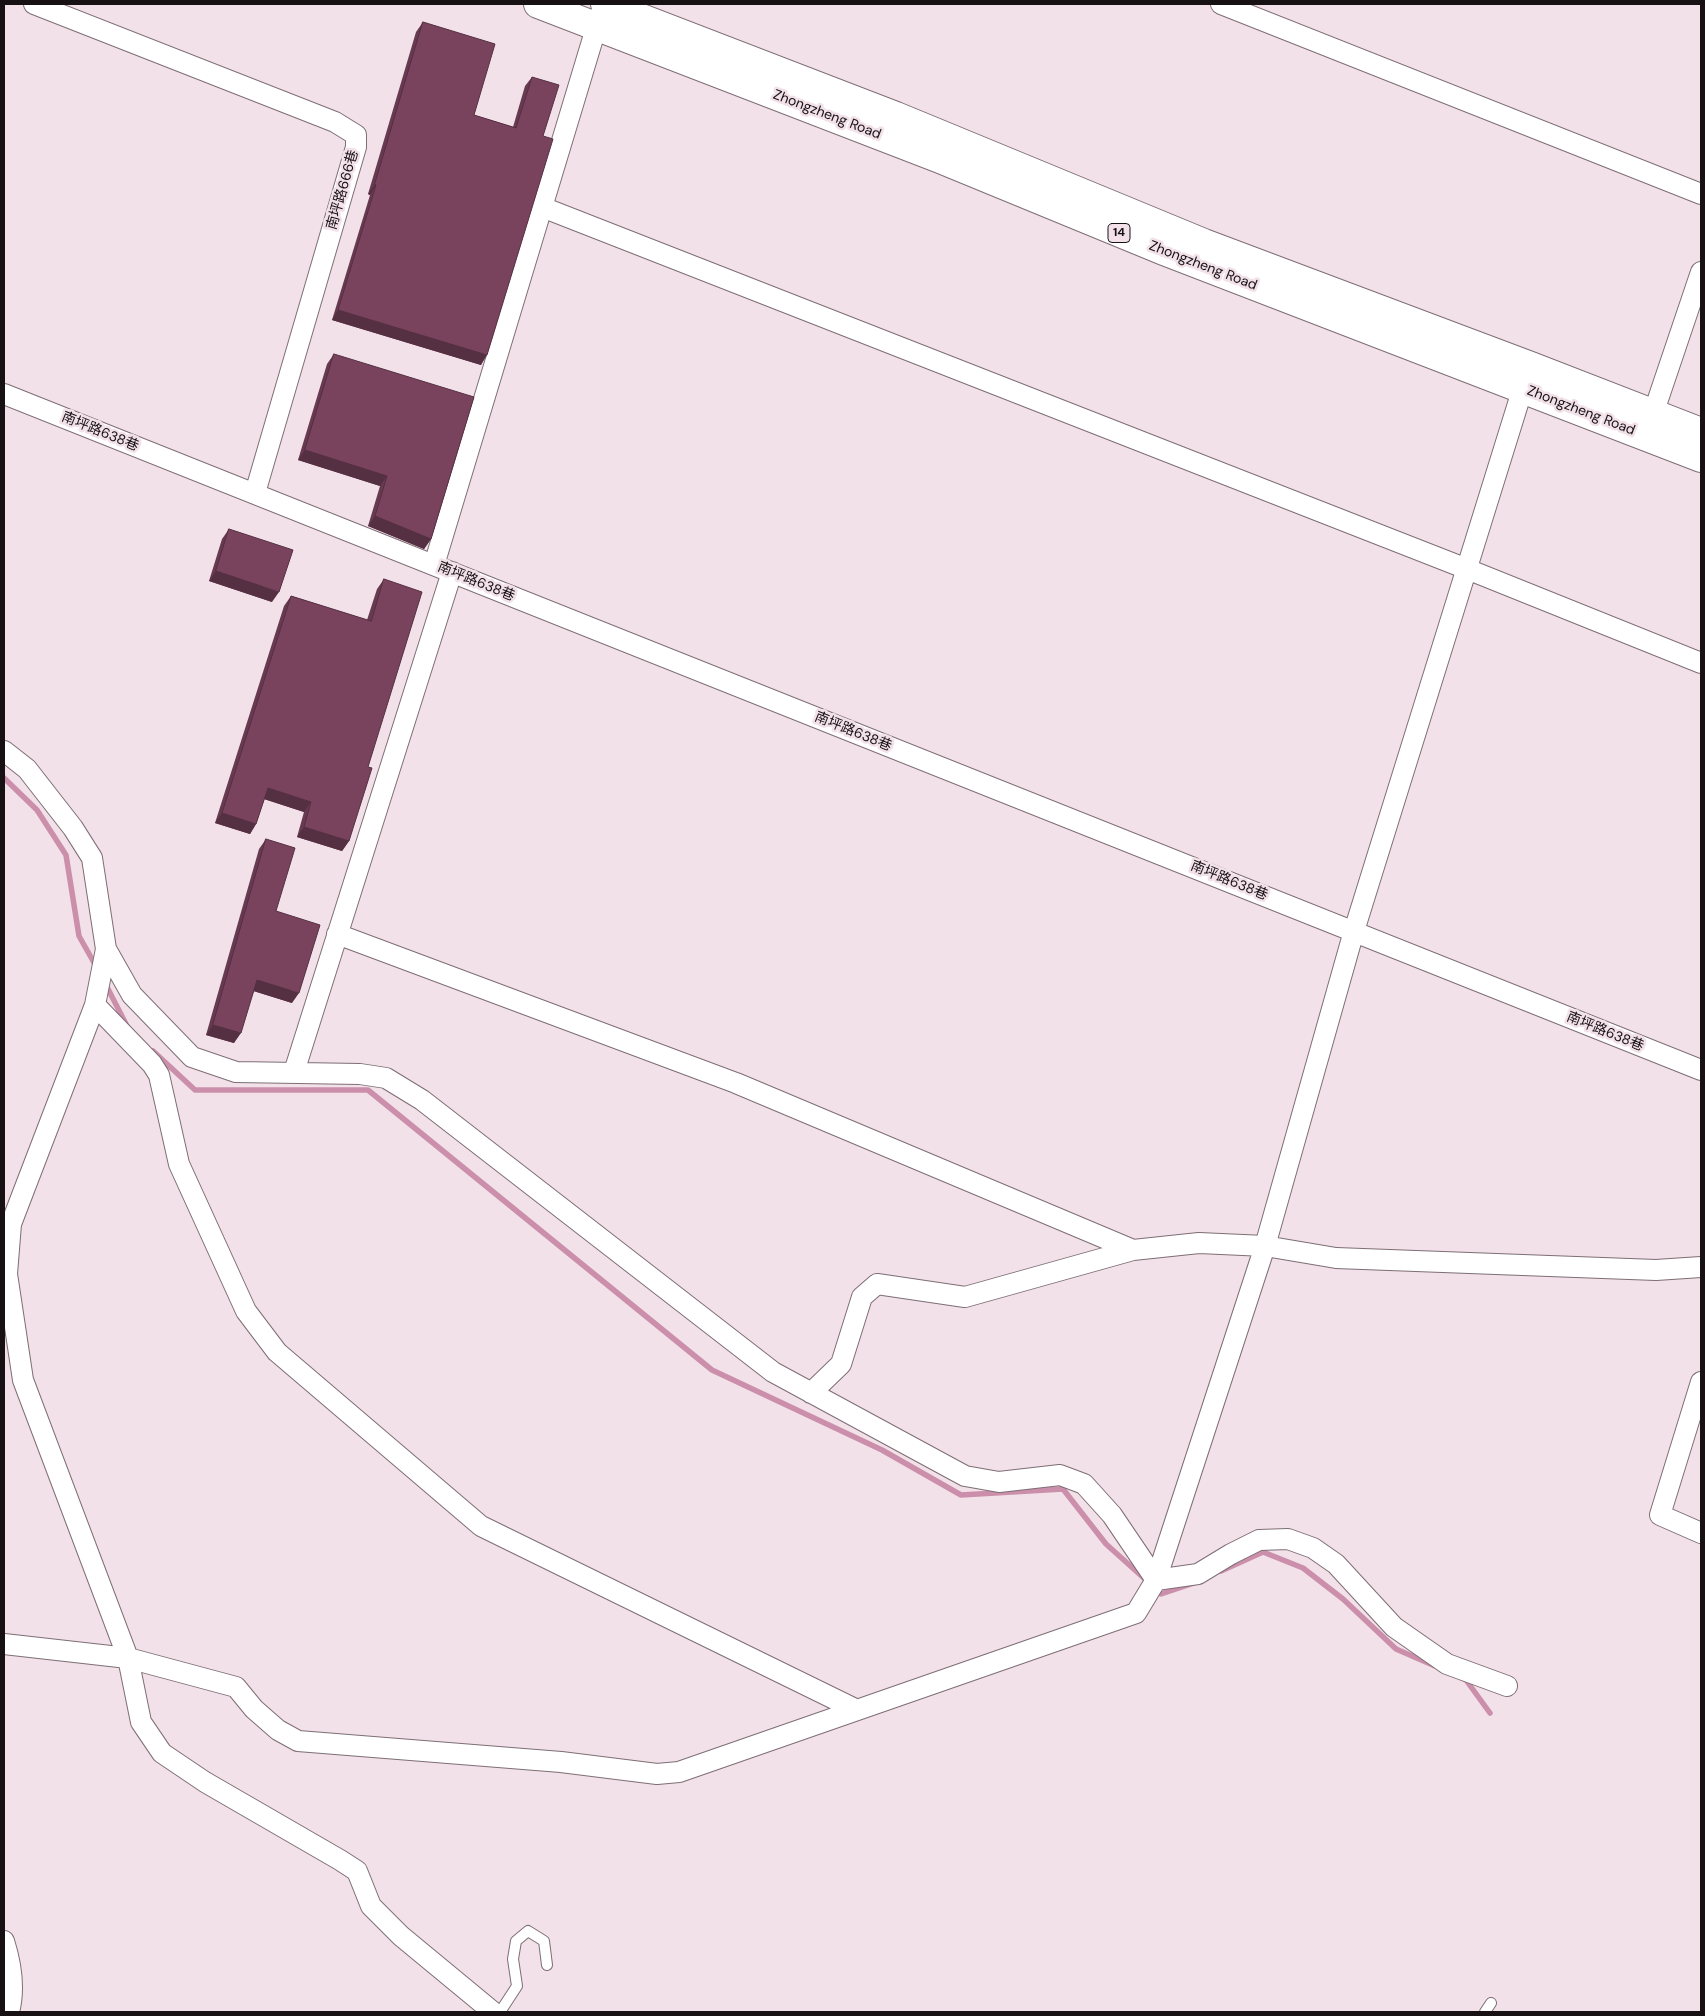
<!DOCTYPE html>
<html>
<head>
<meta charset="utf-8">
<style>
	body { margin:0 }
	#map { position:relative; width:1705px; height:2016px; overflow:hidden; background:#f2e1e8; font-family:"DM Sans",sans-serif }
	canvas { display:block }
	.frame { position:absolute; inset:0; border:5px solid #171113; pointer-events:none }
</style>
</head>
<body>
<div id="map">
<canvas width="1705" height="2016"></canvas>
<div class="frame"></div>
</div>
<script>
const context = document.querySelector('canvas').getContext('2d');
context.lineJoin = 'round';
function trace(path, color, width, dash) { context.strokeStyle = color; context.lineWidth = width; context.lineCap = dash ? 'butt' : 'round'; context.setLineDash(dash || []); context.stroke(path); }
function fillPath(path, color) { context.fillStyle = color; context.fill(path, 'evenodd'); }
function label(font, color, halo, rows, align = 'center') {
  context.font = font + ' "DM Sans","Noto Sans TC",sans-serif'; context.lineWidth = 5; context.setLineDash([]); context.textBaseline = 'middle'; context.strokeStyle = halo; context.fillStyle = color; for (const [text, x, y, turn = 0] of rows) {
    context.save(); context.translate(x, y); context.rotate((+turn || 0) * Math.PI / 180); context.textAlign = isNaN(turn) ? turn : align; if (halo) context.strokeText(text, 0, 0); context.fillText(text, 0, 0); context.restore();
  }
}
trace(new Path2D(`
	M4,778L37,810L66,855L79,936L97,968
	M106,985L128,1028
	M153,1051L195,1090H368L712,1370L882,1450L961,1495L1063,1489L1106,1544L1146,1580
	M1221,1571L1263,1552L1303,1568L1343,1599L1396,1649L1435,1666
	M1155,1588L1161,1594L1194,1583
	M1462,1678L1466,1680L1490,1713`), '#cb8fab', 5.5);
const service = new Path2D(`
	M500,2012L517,1986L513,1959L516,1941L528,1931L544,1941L547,1965
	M1485,2012L1491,2003`);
const minor = new Path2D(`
	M34,4L335,122L356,135V147L255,493
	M1221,4L1701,194
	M542,207L1467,569L1701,663
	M4,394L1701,1070
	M1649,426L1701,272
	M434,565L600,15
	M4,751L27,769L73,828L92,858L106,949L132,995L192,1057L236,1072L360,1074L386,1078L422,1100L773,1372L965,1476L999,1482L1060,1475L1084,1484L1112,1515L1156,1580L1198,1574L1231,1554L1259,1540L1288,1539L1313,1548L1336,1564L1394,1627L1447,1664L1507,1686
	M337,934L736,1083L1133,1250
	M106,949L95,1005L11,1224L7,1274L23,1380L128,1658L141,1722L162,1753L205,1782L340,1860L357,1871L371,1906L401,1936L493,2012
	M95,1005L152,1064L159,1075L179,1164L246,1311L277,1352L481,1526L857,1710
	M294,1072L452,572
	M1701,1382L1660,1515L1701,1533
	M811,1393L841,1364L862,1297L877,1284L965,1297L1133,1250L1199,1243L1265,1246L1336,1258L1656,1270L1701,1267
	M4,1644L128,1658L236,1687L254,1709L278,1730L298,1741L561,1762L657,1774L679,1772L1136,1613L1156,1580L1265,1246L1354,931L1526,378
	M4,1941C11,1963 15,1989 9,2012`);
const primary = new Path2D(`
	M538,4L940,159L1164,251L1701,458
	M605,4L896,116L1204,243L1531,366L1701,432`);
trace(service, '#7e6e75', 12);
trace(minor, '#7e6e75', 22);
trace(primary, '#7e6e75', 30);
trace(service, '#fff', 10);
trace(minor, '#fff', 20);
trace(primary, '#fff', 28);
fillPath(new Path2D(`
	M423,22L474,115L513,127L525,86L532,77L543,136L481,365L332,320L370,195L368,194L416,32Z
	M334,354L431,539L424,549L368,526L380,486L298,460L327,364Z
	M229,529L272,602L209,581L222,539Z
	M384,579L368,767L349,841L342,851L297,837L304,812L264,799L256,824L250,834L215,823L284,606L291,596L367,620L377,589Z
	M266,839L276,911L292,1003L254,991L234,1043L206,1035L259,849Z`), '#683a51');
fillPath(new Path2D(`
	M375,184L376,185L370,195L368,194Z
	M338,310L487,355L481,365L332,320Z
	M305,450L387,476L380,486L298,460Z
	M375,516L431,539L424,549L368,526Z
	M216,571L279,592L272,602L209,581Z
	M268,788L311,802L304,812L261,798Z
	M222,813L256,824L250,834L215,823Z
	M304,827L349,841L342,851L297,837Z
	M257,980L299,993L292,1003L250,990Z
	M213,1025L241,1033L234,1043L206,1035Z`), '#552f42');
const building = new Path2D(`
	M423,22L495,44L474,115L516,128L532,77L559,85L543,136L553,139L487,355L338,310L376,185L375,184Z
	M334,354L474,397L431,539L375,516L387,476L305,450Z
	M229,529L293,550L279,592L216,571Z
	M384,579L422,592L368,767L372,768L349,841L304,827L311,802L268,788L256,824L222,813L291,596L371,621Z
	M266,839L295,848L276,911L320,925L299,993L257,980L241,1033L213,1025Z`);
fillPath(building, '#79435e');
trace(building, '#552f42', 1);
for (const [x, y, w] of [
	[1119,233,22]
]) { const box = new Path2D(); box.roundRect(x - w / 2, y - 9.5, w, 19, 4); context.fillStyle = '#f2e1e8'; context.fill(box); trace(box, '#171113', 1); }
label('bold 12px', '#171113', null, [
	["14",1119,233]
]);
label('14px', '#171113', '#f2e1e8', [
	["Zhongzheng Road",827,115,21],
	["南坪路666巷",343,190,-74],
	["Zhongzheng Road",1203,266,21],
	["Zhongzheng Road",1581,411,21],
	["南坪路638巷",100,432,22],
	["南坪路638巷",476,582,22],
	["南坪路638巷",853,732,22],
	["南坪路638巷",1229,881,22],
	["南坪路638巷",1605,1032,22]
]);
</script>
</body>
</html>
